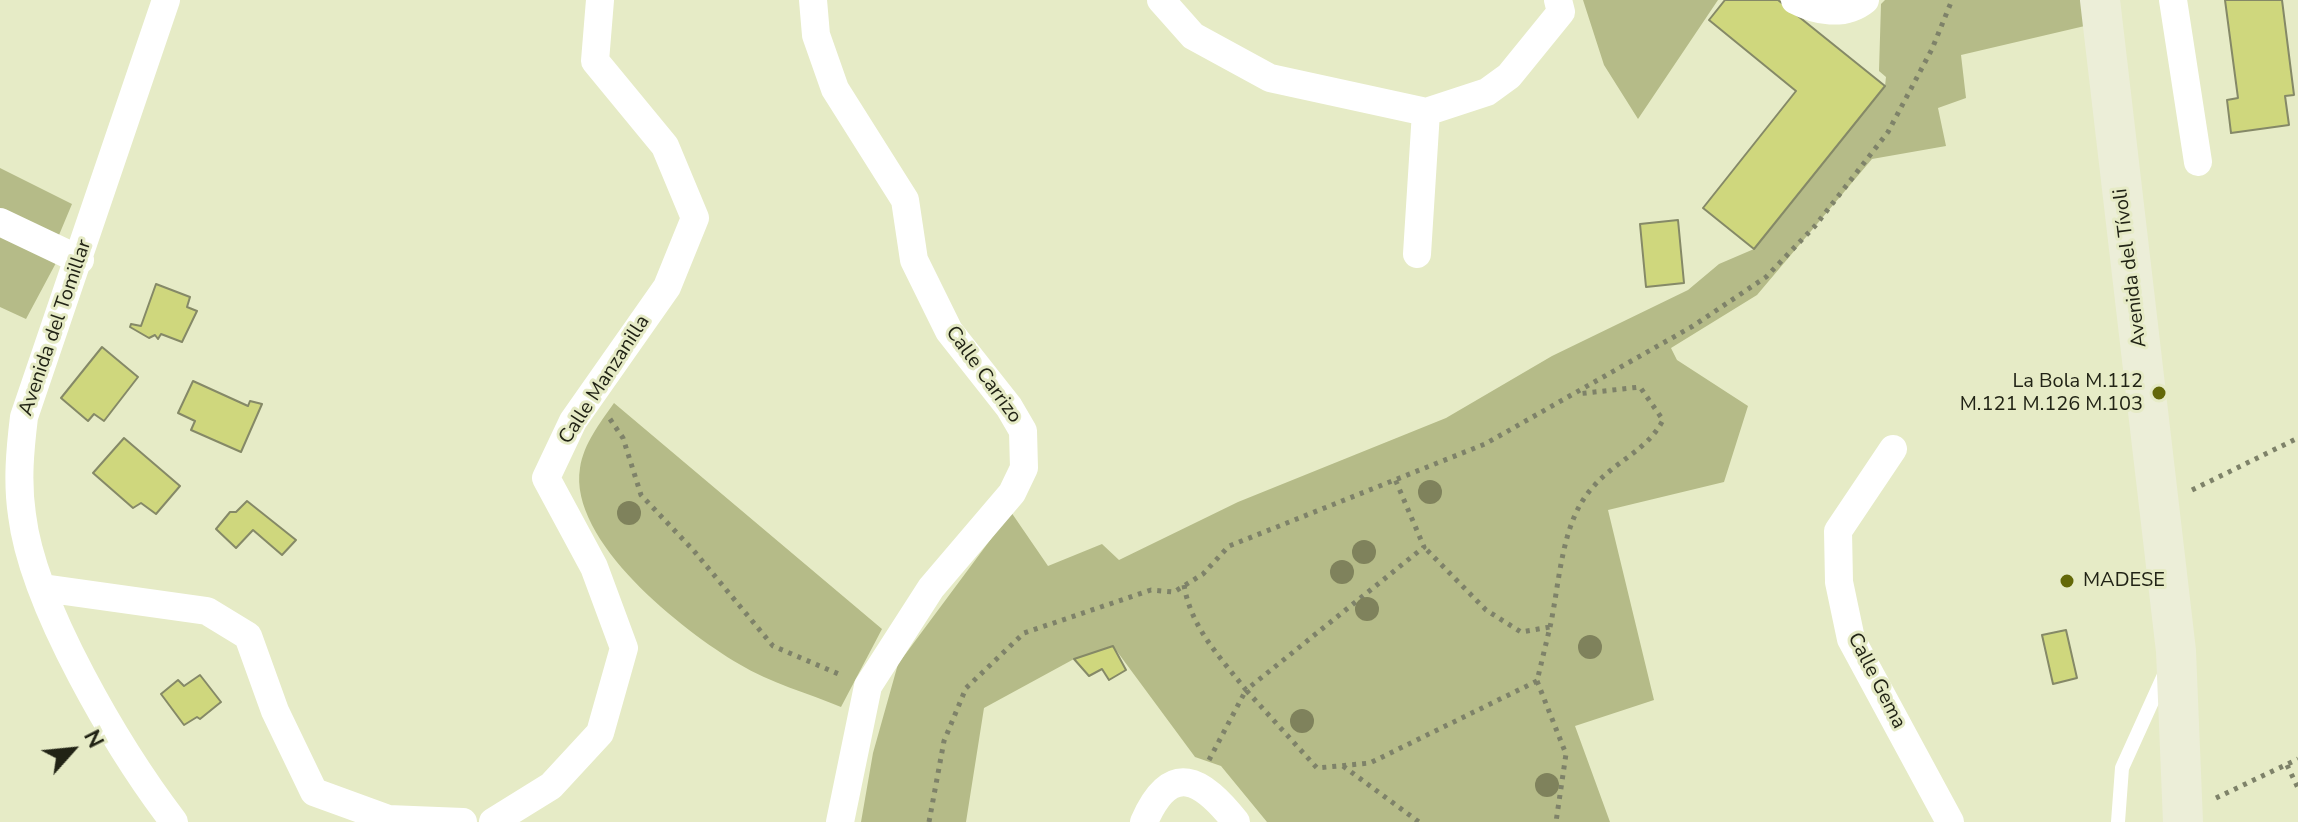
<!DOCTYPE html>
<html>
<head>
<meta charset="utf-8">
<style>
	body { margin:0 }
	#map { position:relative; width:2298px; height:822px; overflow:hidden; background:#e6ebc6; font-family:"Nunito Sans",sans-serif }
	canvas { display:block }
	.north { position:absolute; left:32px; top:710px; width:80px; height:80px; -webkit-text-stroke:6px #e6ebc6; paint-order:stroke; rotate:63deg; font-size:22px; font-weight:700; line-height:32px; text-align:center; color:#212315 }
	.north::after { content:''; display:block; margin:auto; width:28px; height:36px; background:#212315; clip-path:polygon(50% 0,100% 100%,50% 72%,0 100%) }
</style>
</head>
<body>
<div id="map">
<canvas width="2298" height="822"></canvas>
<div class="north">N</div>
</div>
<script>
const context = document.querySelector('canvas').getContext('2d');
context.lineJoin = 'round';
function fillPath(path, color) { context.fillStyle = color; context.fill(path, 'evenodd'); }
function trace(path, color, width, dash) { context.strokeStyle = color; context.lineWidth = width; context.lineCap = dash ? 'butt' : 'round'; context.setLineDash(dash || []); context.stroke(path); }
function label(font, color, halo, rows, align = 'center') {
  context.font = font + ' "Nunito Sans",sans-serif'; context.lineWidth = 6; context.setLineDash([]); context.textBaseline = 'middle'; context.strokeStyle = halo; context.fillStyle = color; for (const [text, x, y, turn = 0] of rows) {
    context.save(); context.translate(x, y); context.rotate((+turn || 0) * Math.PI / 180); context.textAlign = isNaN(turn) ? turn : align; if (halo) context.strokeText(text, 0, 0); context.fillText(text, 0, 0); context.restore();
  }
}
fillPath(new Path2D(`
	M1583,0H1718L1638,119L1604,65Z
	M1885,0H2085L2089,25L1961,55L1966,98L1938,108L1946,146L1872,159L1757,295L1671,348L1677,360L1748,406L1724,482L1608,510L1654,700L1575,726L1610,822H1267L1221,766L1195,757L1113,646L1074,659L984,708L966,822H861L873,753L898,664L1011,512L1048,566L1102,544L1119,560L1238,502L1446,418L1552,356L1688,290L1719,264L1754,249L1885,86L1886,77L1879,71L1881,4Z
	M0,168L72,204L59,235L0,209Z
	M0,234L57,261L26,319L0,307Z
	M614,403L882,629L841,707C808,693 770,683 739,664C683,631 568,541 580,468C584,443 600,423 614,403Z`), '#b5bb88');
const building = new Path2D(`
	M1725,0H1778L1885,86L1754,249L1703,208L1796,91L1709,20Z
	M2225,0H2282L2294,95L2285,96L2289,125L2231,133L2227,100L2238,98Z
	M1678,220L1684,283L1646,287L1640,224Z
	M156,284L190,297L187,307L197,311L182,342L161,334L158,339L155,335L149,338L130,327L131,324L141,326Z
	M102,347L138,377L104,421L94,414L88,421L61,398Z
	M193,381L248,406L250,401L262,404L241,452L191,430L195,421L178,413Z
	M124,438L180,486L156,514L141,503L133,508L93,473Z
	M247,501L296,540L282,555L253,530L236,548L216,529L230,512H236Z
	M2066,630L2077,678L2053,684L2042,635Z
	M1113,646L1126,670L1109,680L1102,669L1089,676L1074,659Z
	M200,675L221,702L200,719L197,717L184,725L161,694L178,680L184,686Z`);
fillPath(building, '#cfd77d');
trace(building, '#858967', 2);
trace(new Path2D(`
	M610,419L623,438L641,495L694,551L773,646L841,675
	M2192,490L2298,438
	M1184,585C1191,628 1220,657 1246,690L1424,547L1395,479
	M1550,627C1560,582 1561,521 1593,487C1615,461 1647,451 1663,420L1640,387L1577,394
	M1537,681L1566,754L1556,822
	M1209,760L1246,690L1317,768L1370,763L1537,681L1550,627L1521,632L1486,610L1424,547
	M2287,765L2298,788
	M1343,766L1419,822
	M2216,798L2298,759
	M929,822L944,741L966,688L1024,633L1151,590L1174,592L1203,574L1229,546L1485,444L1693,326L1766,277L1815,226L1888,132L1932,49L1952,0`), '#7e8269', 5, [4, 6]);
trace(new Path2D(`
	M2118,822L2122,768L2165,673`), '#fff', 14);
trace(new Path2D(`
	M166,0L24,417C20,450 17,482 22,515C33,606 119,750 174,822
	M813,0L816,35L835,89L905,200L914,260L949,331L1009,407L1023,431L1024,468L1012,493L931,588L868,686L840,822
	M1161,0L1193,36L1270,78L1426,112L1487,92L1509,76L1561,12L1558,0
	M1795,0C1816,11 1844,17 1865,0
	M2173,0L2198,162
	M0,222L80,260
	M1417,254L1426,112
	M1893,449L1838,531L1839,582L1851,639L1950,822
	M43,588L207,611L248,636L275,711L314,792L388,819L463,822
	M493,822L551,786L600,733L624,648L594,567L546,478L573,421L667,287L695,218L665,146L595,61L600,0
	M1144,822C1171,760 1202,779 1236,822`), '#fff', 28);
trace(new Path2D(`
	M2100,0L2176,651L2183,822`), '#eceed8', 40);
context.fillStyle = '#7f825c';
for (const [x, y] of [
	[1430,492],
	[629,513],
	[1364,552],
	[1342,572],
	[1367,609],
	[1590,647],
	[1302,721],
	[1547,785]
]) { context.beginPath(); context.arc(x, y, 12, 0, 2 * Math.PI); context.fill(); }
for (const [x, y, r, color] of [
	[2159,393,8,"#636808"],
	[2067,581,8,"#636808"]
]) { const dot = new Path2D(); dot.arc(x, y, r, 0, 2 * Math.PI); context.fillStyle = color; context.fill(dot); trace(dot, '#e6ebc6', 3); }
label('20px', '#212315', '#e6ebc6', [
	["Avenida del Tívoli",2131,268,-97],
	["Avenida del Tomillar",56,328,-71],
	["Calle Carrizo",983,375,54],
	["Calle Manzanilla",605,380,-57],
	["Calle Gema",1876,681,63]
]);
label('20px', '#212315', '#e6ebc6', [
	["La Bola M.112",2143,382],
	["M.121 M.126 M.103",2143,405],
	["MADESE",2083,581,"left"]
], 'right');
</script>
</body>
</html>
